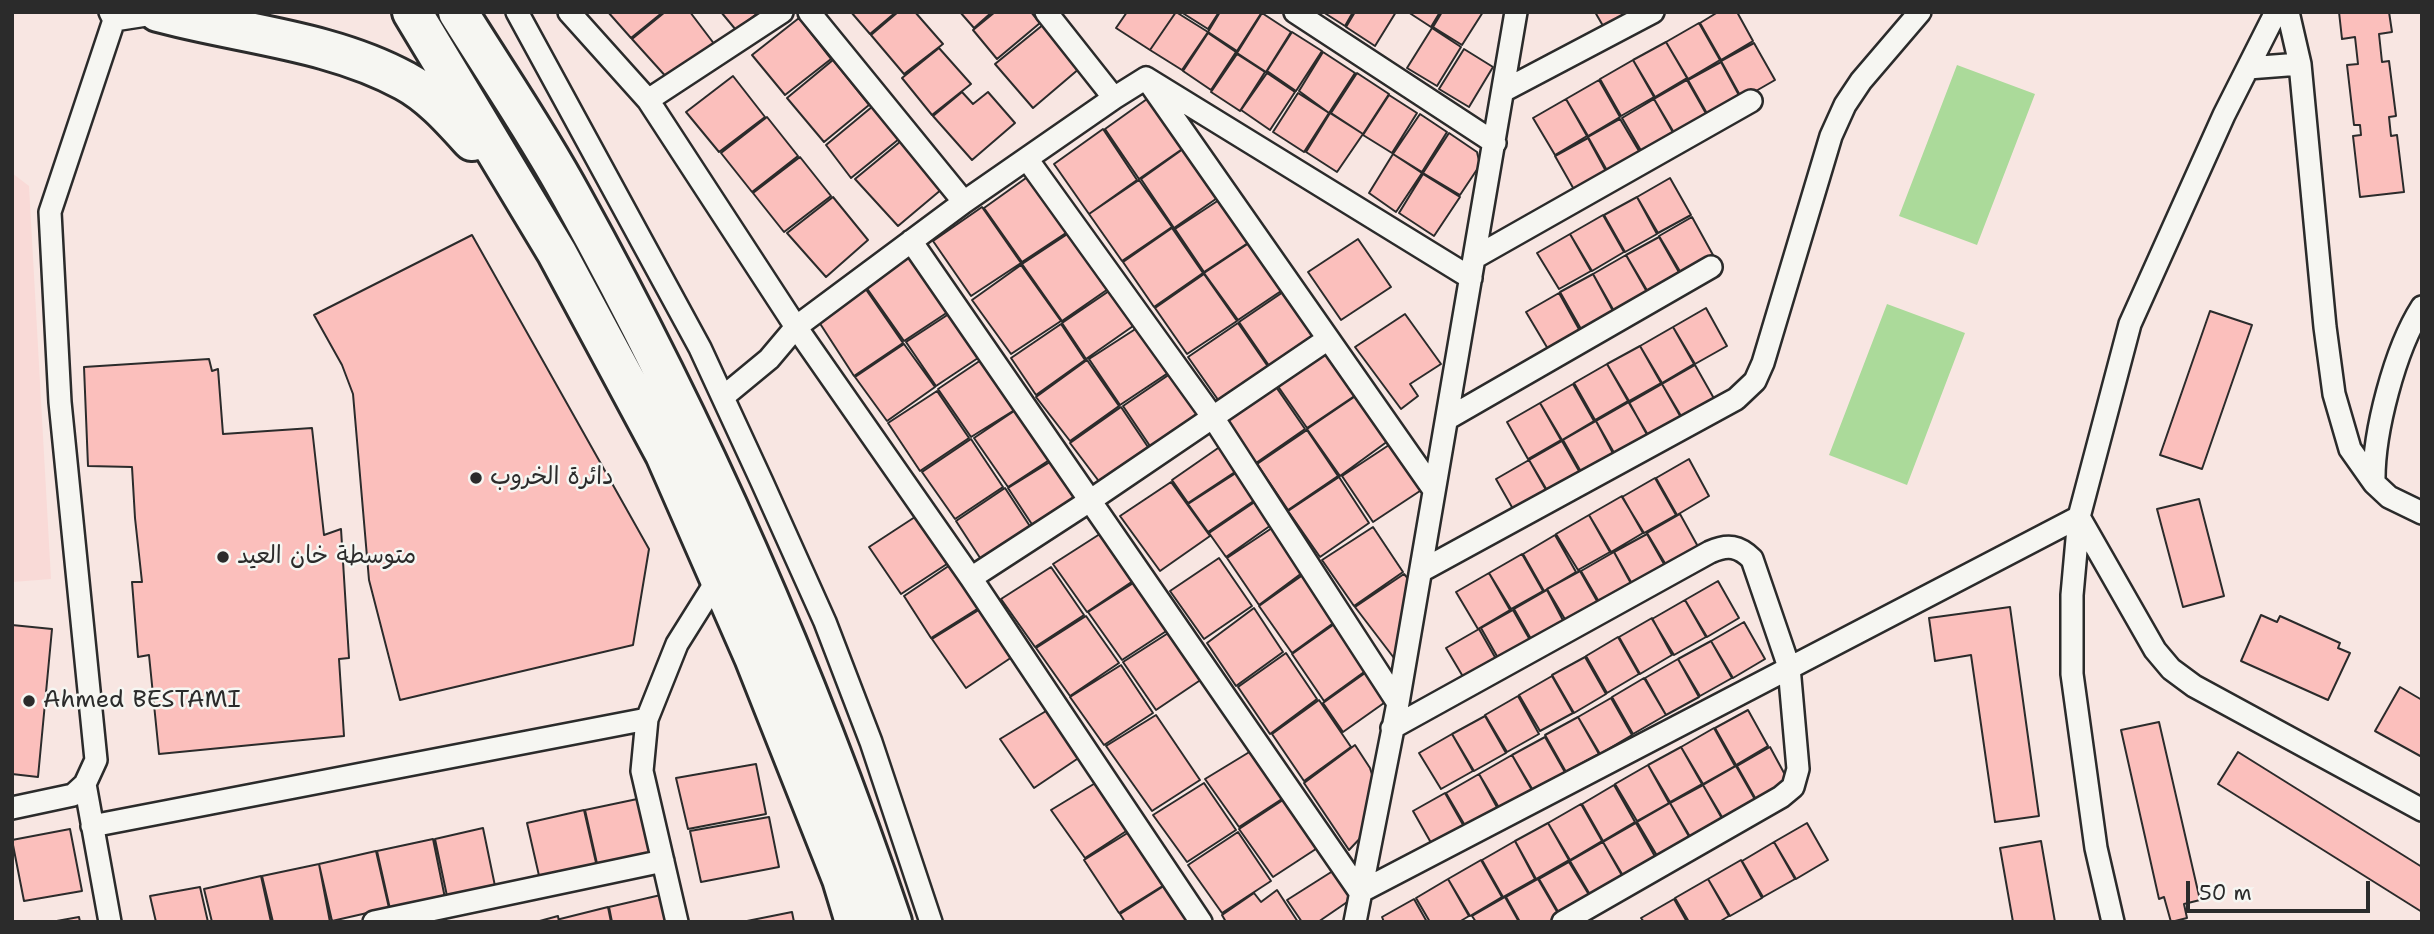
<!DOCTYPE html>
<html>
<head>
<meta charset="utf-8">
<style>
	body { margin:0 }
	#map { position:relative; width:2434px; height:934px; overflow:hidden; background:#f8e6e2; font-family:"Shantell Sans",sans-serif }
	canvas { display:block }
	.frame { position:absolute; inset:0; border:14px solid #2b2b2b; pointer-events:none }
	.scale { position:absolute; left:2186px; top:881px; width:184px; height:32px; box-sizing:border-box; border:4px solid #2b2b2b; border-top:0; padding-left:9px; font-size:21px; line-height:24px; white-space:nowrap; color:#2b2b2b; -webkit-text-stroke:5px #f6f6f2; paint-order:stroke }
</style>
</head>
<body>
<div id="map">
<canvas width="2434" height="934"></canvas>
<div class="frame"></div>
<div class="scale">50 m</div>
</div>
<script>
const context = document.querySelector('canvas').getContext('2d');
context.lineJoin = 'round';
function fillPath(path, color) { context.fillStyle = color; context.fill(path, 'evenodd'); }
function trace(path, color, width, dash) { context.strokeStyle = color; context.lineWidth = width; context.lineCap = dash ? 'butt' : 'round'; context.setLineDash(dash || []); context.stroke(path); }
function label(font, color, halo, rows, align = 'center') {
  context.font = font + ' "Shantell Sans","Playpen Sans Arabic",sans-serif'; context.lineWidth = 5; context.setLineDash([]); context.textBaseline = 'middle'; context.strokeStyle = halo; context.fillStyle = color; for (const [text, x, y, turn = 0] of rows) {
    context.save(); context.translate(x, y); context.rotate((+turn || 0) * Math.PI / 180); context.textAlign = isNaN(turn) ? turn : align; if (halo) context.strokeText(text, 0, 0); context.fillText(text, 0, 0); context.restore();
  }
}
fillPath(new Path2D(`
	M12,173L29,186L51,579L12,582Z`), '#f9dad7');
fillPath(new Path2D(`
	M1957,65L2035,94L1977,245L1899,216Z
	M1887,304L1965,333L1907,485L1829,455Z`), '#abda9a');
const building = new Path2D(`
	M608,12H663L631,38Z
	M665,12H690L715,45L669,80L632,39Z
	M721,12H759L736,30Z
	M851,12H896L870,34Z
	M898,12H915L943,44L904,74L871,35Z
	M960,12H992L974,28Z
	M995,12H1031L1040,23L997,59L973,30Z
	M1127,12H1176L1150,50L1116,28Z
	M1176,12L1208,32L1182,70L1150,50Z
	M1181,12H1219L1208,29Z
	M1220,12H1262L1237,51L1208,32Z
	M1323,12H1353L1345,26Z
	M1355,12H1396L1375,46L1346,27Z
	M1408,12H1440L1431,27Z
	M1442,12H1483L1462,45L1433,27Z
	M1595,12H1636L1606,31Z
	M1718,12H1737L1753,41L1721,60L1700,23Z
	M2339,12H2389L2392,32L2379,34L2382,62L2389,61L2396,116L2389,117L2391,136L2397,135L2404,192L2360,197L2353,136L2361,135L2360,125H2354L2347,65L2358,64L2355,37L2342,39Z
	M1262,13L1291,32L1266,72L1237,53Z
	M799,18L831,59L785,95L752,55Z
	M1699,23L1720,60L1688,79L1666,42Z
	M1044,24L1080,68L1033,108L995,64Z
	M1432,28L1461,47L1437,86L1407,68Z
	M1292,32L1322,51L1296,91L1267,71Z
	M1208,33L1236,52L1211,90L1183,71Z
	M1666,42L1687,78L1655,97L1633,60Z
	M1754,43L1775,80L1742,99L1721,61Z
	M939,48L971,84L932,115L902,78Z
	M1464,49L1493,67L1469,107L1439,89Z
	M1323,52L1355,73L1329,113L1299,91Z
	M1237,54L1265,72L1240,111L1211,92Z
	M833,60L869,105L824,142L787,98Z
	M1633,60L1654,97L1621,116L1600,79Z
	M1721,62L1741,99L1709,117L1688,80Z
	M1267,73L1295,92L1270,130L1241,110Z
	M1357,73L1389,94L1363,134L1331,113Z
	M733,76L765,117L719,152L686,112Z
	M1599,80L1620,117L1588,136L1566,99Z
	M1687,80L1708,117L1676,136L1654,99Z
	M962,92L973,104L988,92L1015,123L972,160L933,116Z
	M1298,93L1329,113L1304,152L1273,132Z
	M1154,94L1188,145L1139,179L1105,129Z
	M1389,95L1417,113L1392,153L1363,135Z
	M1566,99L1587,136L1555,155L1533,118Z
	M1654,99L1675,136L1643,154L1622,118Z
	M873,106L899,139L851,178L826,145Z
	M1330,113L1363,134L1337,172L1306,152Z
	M1420,114L1447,132L1422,172L1393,154Z
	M767,117L798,156L752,192L721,153Z
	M1620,119L1642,156L1609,174L1588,137Z
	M1103,129L1137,180L1089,214L1054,164Z
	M1449,133L1477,152L1480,165L1460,195L1423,173Z
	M1588,138L1608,175L1576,193L1555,156Z
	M901,141L942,189L898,226L855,179Z
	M1190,144L1223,194L1174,228L1141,179Z
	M1393,154L1422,173L1396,212L1369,193Z
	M800,157L831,196L784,232L753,193Z
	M1033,173L1072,229L1022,262L984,208Z
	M1423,174L1460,197L1434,236L1399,213Z
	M1670,178L1691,215L1658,233L1637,197Z
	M1139,180L1172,227L1122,261L1089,214Z
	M1225,196L1254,239L1204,272L1175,229Z
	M833,197L868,240L826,277L787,233Z
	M1637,197L1657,234L1625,252L1604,215Z
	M982,207L1021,263L971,296L933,241Z
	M1603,215L1624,252L1592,271L1570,234Z
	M1692,217L1713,255L1681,273L1659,236Z
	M1172,228L1203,273L1154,307L1123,262Z
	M1072,231L1111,287L1062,321L1022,264Z
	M1570,234L1591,271L1559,289L1537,253Z
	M472,235L649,549L633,645L400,700L369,580L353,394L342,365L314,315Z
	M1659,237L1680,274L1648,292L1626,255Z
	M1255,239L1287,287L1238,320L1204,273Z
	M1358,239L1391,287L1341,320L1308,272Z
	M915,252L954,308L904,341L866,287Z
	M1626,255L1647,292L1614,311L1593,274Z
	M1021,265L1061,321L1011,354L972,300Z
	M1204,274L1237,321L1187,354L1155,308Z
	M1593,274L1613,311L1581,329L1560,292Z
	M865,288L903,343L854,376L819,322Z
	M1289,288L1322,336L1272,370L1239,322Z
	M1112,289L1136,324L1086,359L1062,323Z
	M1559,293L1580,331L1548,349L1526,312Z
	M1706,308L1727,346L1695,364L1673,327Z
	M955,310L984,354L936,386L906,342Z
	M2210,311L2252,325L2202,469L2160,455Z
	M1405,314L1441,364L1410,384L1418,396L1401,409L1355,347Z
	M1238,323L1271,371L1221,404L1188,357Z
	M1061,324L1085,360L1036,395L1011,358Z
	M1673,327L1694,364L1662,383L1640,346Z
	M1137,328L1168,373L1120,405L1089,359Z
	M904,344L935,387L887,421L855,377Z
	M1640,346L1661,383L1629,401L1607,364Z
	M1325,349L1356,395L1307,428L1275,382Z
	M987,356L1021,406L971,437L938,389Z
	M209,359L212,371L218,369L223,434L312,428L324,535L341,529L349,658L339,659L344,736L159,754L149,655L138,657L132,582H142L135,518L132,467L88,466L84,367Z
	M1087,360L1119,406L1070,441L1036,397Z
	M1607,364L1628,401L1595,420L1574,383Z
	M1695,365L1716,402L1684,421L1662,384Z
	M1170,374L1201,420L1154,452L1123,406Z
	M1274,384L1305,429L1256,463L1224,417Z
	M1573,384L1594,421L1562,440L1540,403Z
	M1662,384L1683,421L1651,440L1629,403Z
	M937,391L969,438L920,471L888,423Z
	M1357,395L1388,441L1340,476L1307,429Z
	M1629,402L1650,440L1617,458L1596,421Z
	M1540,403L1561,440L1528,459L1507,422Z
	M1023,405L1057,455L1008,487L974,438Z
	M1121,407L1152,453L1104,488L1070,443Z
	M1596,421L1616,459L1584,477L1563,440Z
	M1307,430L1338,476L1288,510L1257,464Z
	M971,439L1003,487L955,519L922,472Z
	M1562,441L1583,478L1551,497L1529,460Z
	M1392,443L1423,489L1373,522L1342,476Z
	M1221,446L1238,470L1188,503L1172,480Z
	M1058,457L1086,500L1037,532L1008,488Z
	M1689,459L1709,496L1677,515L1656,478Z
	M1529,460L1550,497L1517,516L1496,479Z
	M1239,471L1258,498L1208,532L1188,504Z
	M1339,477L1369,523L1320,557L1288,511Z
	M1655,478L1676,515L1644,533L1622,497Z
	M1171,482L1210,536L1160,571L1120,516Z
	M1005,488L1035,534L986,567L956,521Z
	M1622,496L1643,533L1611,552L1589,515Z
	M1259,499L1274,523L1226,557L1209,533Z
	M2199,499L2224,596L2183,607L2157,509Z
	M1680,514L1701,552L1669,570L1647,533Z
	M918,515L950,562L901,594L869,547Z
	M1589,515L1610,552L1578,570L1556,534Z
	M1275,526L1306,570L1259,605L1227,558Z
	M1373,527L1403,572L1354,606L1322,560Z
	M1103,532L1136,579L1087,612L1053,564Z
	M1647,534L1668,571L1635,589L1614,552Z
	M1555,535L1576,572L1544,591L1523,554Z
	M1614,552L1634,589L1602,607L1581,571Z
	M1522,554L1543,591L1511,609L1489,573Z
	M1219,558L1252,606L1204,639L1170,591Z
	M953,563L982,606L931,638L904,596Z
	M1051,567L1084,615L1035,647L1001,599Z
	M1580,571L1601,608L1569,626L1547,589Z
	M1307,572L1339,619L1292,653L1259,606Z
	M1489,573L1510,610L1478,629L1456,592Z
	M1404,574L1411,582L1401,646L1394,658L1355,607Z
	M1138,580L1171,628L1122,660L1088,612Z
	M1718,581L1739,618L1707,637L1685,600Z
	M1547,590L1567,628L1535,646L1514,609Z
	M1685,600L1706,637L1674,655L1652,619Z
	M2010,607L2039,816L1995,822L1971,655L1935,661L1929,618Z
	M982,608L1015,655L966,688L932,639Z
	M1254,608L1283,652L1236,686L1207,643Z
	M1513,610L1534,647L1502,665L1481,628Z
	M2261,615L2277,622L2280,616L2340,643L2338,648L2350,653L2328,700L2241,661Z
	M1086,616L1119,663L1070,696L1036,648Z
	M1652,618L1672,655L1640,674L1619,637Z
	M1340,620L1371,667L1324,701L1292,654Z
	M1744,622L1765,659L1733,678L1711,641Z
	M12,625L52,629L38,777L12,774Z
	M1479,629L1500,666L1468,685L1446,648Z
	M1173,630L1205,677L1156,710L1123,662Z
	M1618,637L1639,674L1607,693L1586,656Z
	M1711,641L1732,678L1700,696L1678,659Z
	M1286,653L1317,699L1270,734L1238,687Z
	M1585,657L1606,694L1574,713L1552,675Z
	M1678,659L1699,697L1666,715L1645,678Z
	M1121,665L1153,713L1104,745L1070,697Z
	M1372,668L1391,698L1343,732L1323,703Z
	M1552,676L1573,713L1540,731L1519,695Z
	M1644,678L1666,715L1633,734L1612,697Z
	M2400,687L2422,700V757L2375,731Z
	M1518,696L1539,734L1507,752L1485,715Z
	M1611,698L1632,735L1600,754L1578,717Z
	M1319,700L1351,747L1304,781L1272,734Z
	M1051,708L1083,755L1034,788L1000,739Z
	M1748,710L1768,746L1736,765L1715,728Z
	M1156,715L1200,780L1152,811L1106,746Z
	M1485,716L1506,753L1474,771L1452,734Z
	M1578,717L1599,754L1566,772L1545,735Z
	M2159,722L2200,900L2184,904L2187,918L2171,922L2164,897L2159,899L2121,730Z
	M1714,728L1735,766L1703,784L1681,747Z
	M1452,734L1473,771L1441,789L1419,753Z
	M1545,737L1566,774L1534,792L1512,755Z
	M1355,745L1370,768L1374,781L1366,832L1349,850L1304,783Z
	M1681,747L1702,784L1670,802L1648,765Z
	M1770,747L1790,784L1758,803L1737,766Z
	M1256,748L1288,795L1239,827L1205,779Z
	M2238,752L2422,867V912L2218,784Z
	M1512,755L1533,792L1501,811L1479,774Z
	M756,764L766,814L688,829L676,778Z
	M1648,765L1669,803L1637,821L1615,784Z
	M1736,766L1757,803L1725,822L1703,785Z
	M1479,774L1499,811L1467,829L1446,793Z
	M1102,779L1134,826L1085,858L1051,810Z
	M1204,783L1236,830L1187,862L1153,815Z
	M1614,785L1635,822L1603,841L1582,804Z
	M1703,785L1724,822L1692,840L1670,803Z
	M1445,793L1466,830L1434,848L1413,811Z
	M1289,796L1322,845L1273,877L1239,829Z
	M642,798L654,857L598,868L585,810Z
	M1670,803L1691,840L1659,859L1637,822Z
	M1581,804L1602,841L1570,860L1548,823Z
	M584,810L597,867L540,880L527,823Z
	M769,817L779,867L701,882L690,831Z
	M1548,823L1569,860L1536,879L1515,841Z
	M1636,823L1657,860L1625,879L1603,842Z
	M1807,823L1828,860L1796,879L1774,842Z
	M483,828L495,886L447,896L435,839Z
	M70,829L82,891L24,901L12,840Z
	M1134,829L1169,882L1119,913L1084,860Z
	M1238,832L1271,881L1222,913L1188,865Z
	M433,839L445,898L390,909L377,851Z
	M1515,841L1535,879L1503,897L1482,860Z
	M2041,841L2055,922H2013L2000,848Z
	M1603,842L1624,879L1592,898L1570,861Z
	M1774,842L1795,879L1763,897L1742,861Z
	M376,851L389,908L332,921L319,864Z
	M1481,860L1502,897L1470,916L1448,879Z
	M1741,860L1762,898L1730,916L1708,879Z
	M1569,862L1591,898L1560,915L1539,879Z
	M319,864L330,922H273L262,876Z
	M1336,869L1356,896L1318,922H1302L1287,900Z
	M261,876L271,922H212L204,889Z
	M1448,879L1469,916L1459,922H1430L1416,898Z
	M1538,879L1559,915L1549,922H1520L1506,897Z
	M1708,879L1729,916L1719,922H1689L1675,898Z
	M1170,882L1196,922H1125L1120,914Z
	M200,887L208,922H156L150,896Z
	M1277,890L1298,922H1226L1222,915L1254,893L1261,902Z
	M665,894L670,922H612L609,907Z
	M1505,897L1519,922H1476L1472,916Z
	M1414,899L1427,922H1384L1382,917Z
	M1674,899L1687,922H1644L1641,918Z
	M608,907L611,922H561L560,919Z
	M792,912L794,922H742Z
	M558,916L559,922H536Z
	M79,917L80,922H51Z`);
fillPath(building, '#fbbfbc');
trace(building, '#2b2b2b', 2);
const street = new Path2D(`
	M517,12L700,348L762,482L825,622L871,742L931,922
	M569,12L648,100L796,327L971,578L1201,922
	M809,12L964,202L1114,98L1046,12
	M1295,12L1495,143
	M2288,12L2300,64L2325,327L2334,394L2350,449L2374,483L2389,497L2422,513
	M114,20L159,13
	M2248,68L2300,64
	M1146,78L1434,490
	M1505,90L1653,12
	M1114,98L1146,78L1471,278
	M648,100L782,12
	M1027,159L1212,416L1398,703
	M911,241L1360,892L2079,517L2155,650L2171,669L2194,686L2422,810
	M1474,258L1751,101
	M723,397L769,359L796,327L964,202
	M1447,419L1711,267
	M2374,483C2373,433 2395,349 2422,307
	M1421,571L1736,399L1755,381L1763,363L1831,136L1845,105L1861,81L1920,12
	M971,578L1091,500L1328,339
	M1392,728L1710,552C1728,544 1739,546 1752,559L1789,667L1798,769L1793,787L1781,797L1563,922
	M85,784L110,922
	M12,808L73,795L85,784L96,760L60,402L50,212L114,20L110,12
	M92,826L647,719
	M374,922L663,861
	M677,922L642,771L647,719L677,644L719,577
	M1355,922L1398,703L1516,12
	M2113,922L2096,848L2072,674V595L2079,517L2130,324L2224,115L2276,12`);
const highway = new Path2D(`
	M158,12C239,34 330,40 405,81C431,95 452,119 472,141
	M412,12L557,253L665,454L754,657L842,879L855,922
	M458,12C496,73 538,134 572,197C700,428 807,671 892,922`);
trace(street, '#2b2b2b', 26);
trace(highway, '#2b2b2b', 44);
trace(street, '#f6f6f2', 21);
trace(highway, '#f6f6f2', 38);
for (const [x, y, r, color] of [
	[476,478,7,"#2b2b2b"],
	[223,557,7,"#2b2b2b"],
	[29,701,7,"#2b2b2b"]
]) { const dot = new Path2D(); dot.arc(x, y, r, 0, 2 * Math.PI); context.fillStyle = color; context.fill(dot); trace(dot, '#f6f6f2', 2.5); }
label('24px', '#2b2b2b', '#f6f6f2', [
	["دائرة الخروب",490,478],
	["متوسطة خان العيد",237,557],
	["Ahmed BESTAMI",43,701]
], 'left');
</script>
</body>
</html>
